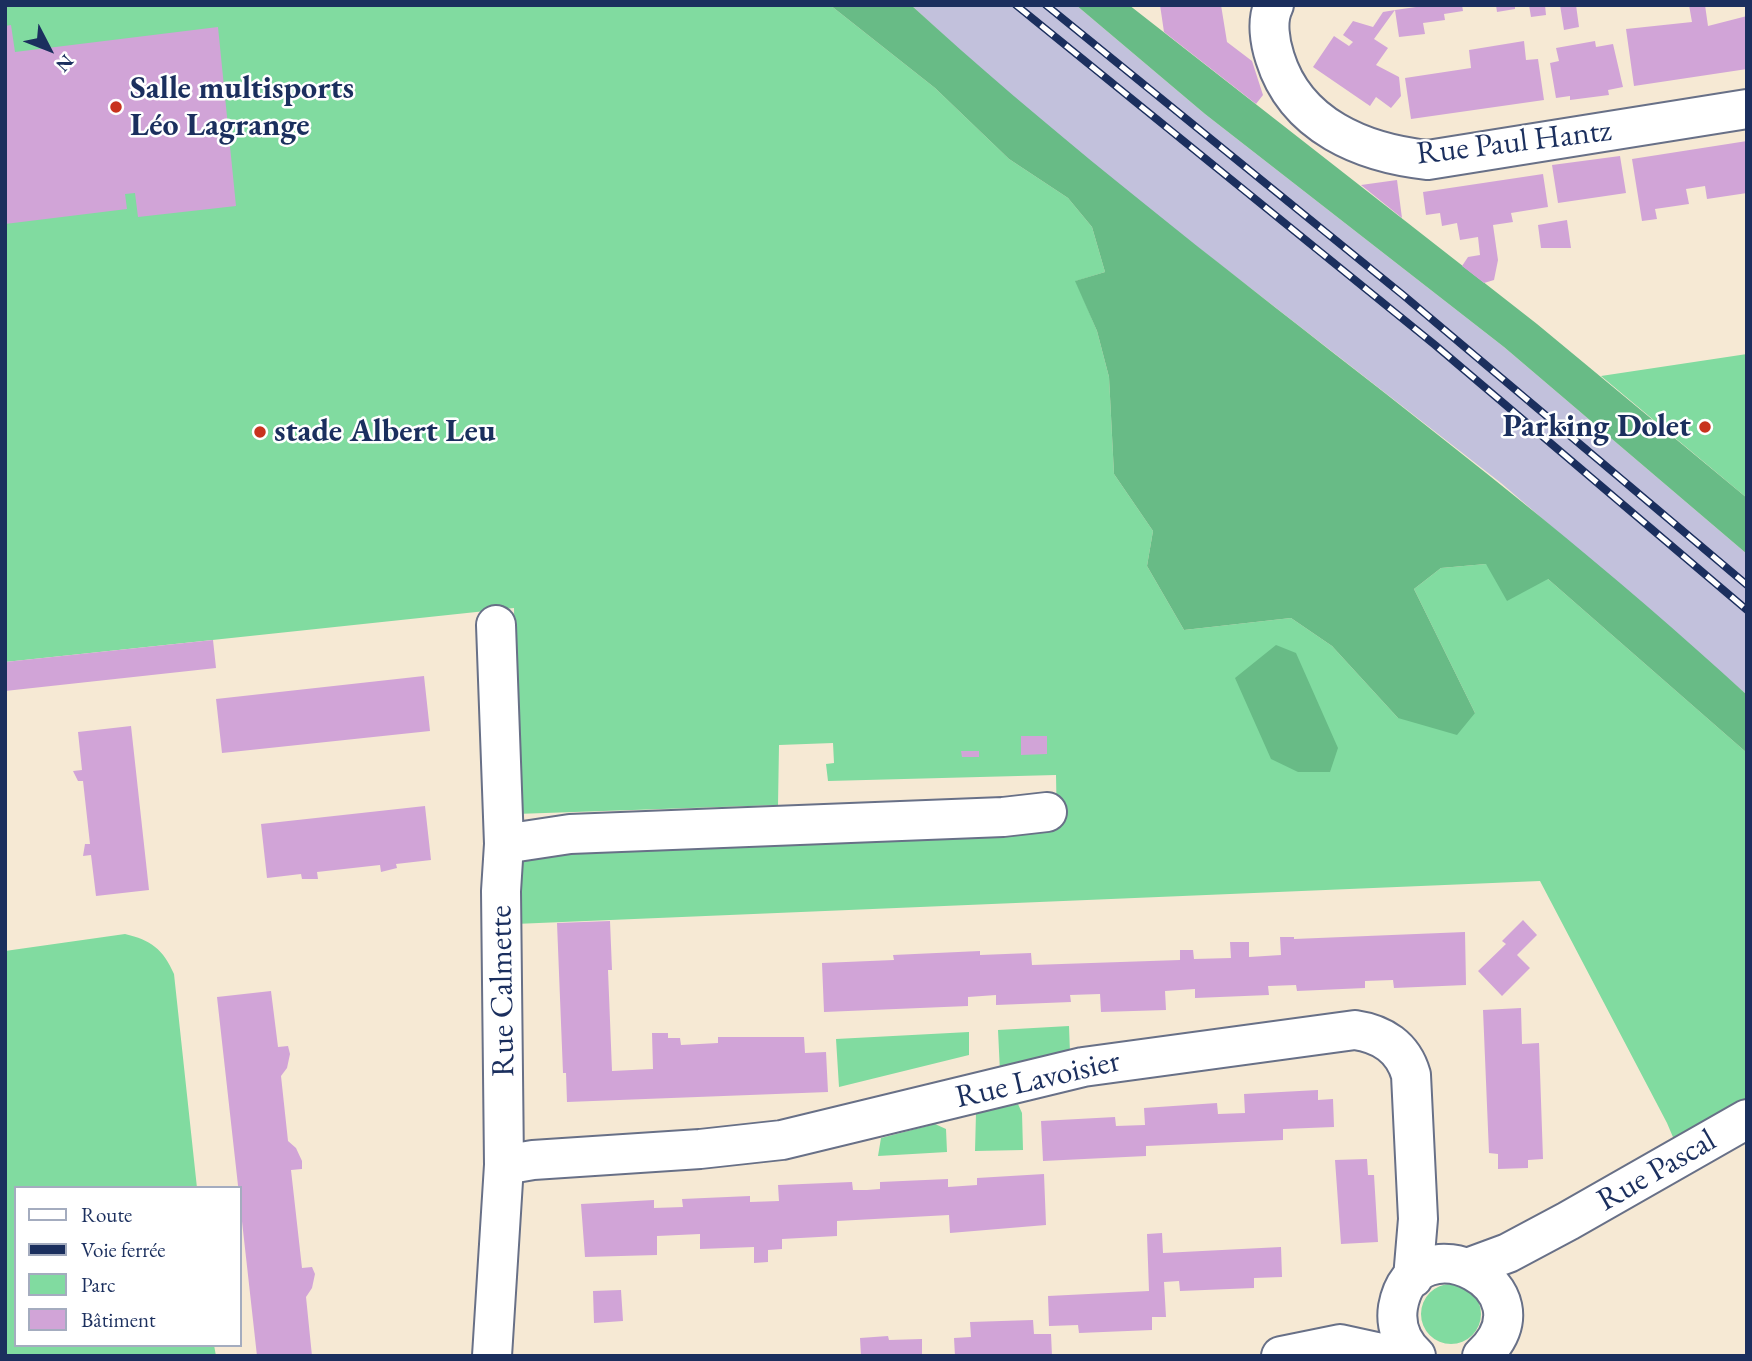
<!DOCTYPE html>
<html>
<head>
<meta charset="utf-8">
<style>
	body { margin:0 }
	#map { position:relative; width:1752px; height:1361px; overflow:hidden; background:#f6e9d4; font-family:"EB Garamond",serif }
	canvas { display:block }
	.frame { position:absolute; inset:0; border:7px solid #1b2f5e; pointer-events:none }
	.legend { position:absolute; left:14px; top:1186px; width:228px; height:161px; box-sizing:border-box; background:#fff; border:2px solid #a4acbf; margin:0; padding:9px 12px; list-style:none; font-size:21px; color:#1b2f5e }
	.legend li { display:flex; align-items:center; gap:14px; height:35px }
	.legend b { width:35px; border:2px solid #a4acbf }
	.north { position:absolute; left:14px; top:14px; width:70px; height:70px; -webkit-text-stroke:5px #fff; paint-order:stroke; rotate:132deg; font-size:19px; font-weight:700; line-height:28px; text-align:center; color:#1b2f5e }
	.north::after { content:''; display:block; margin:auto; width:24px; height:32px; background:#1b2f5e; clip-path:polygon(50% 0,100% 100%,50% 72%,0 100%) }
</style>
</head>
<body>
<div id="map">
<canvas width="1752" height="1361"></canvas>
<div class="frame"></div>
<ul class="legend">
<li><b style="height:9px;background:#fff"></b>Route</li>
<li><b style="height:9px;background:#1b2f5e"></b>Voie ferrée</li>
<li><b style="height:19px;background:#81dba0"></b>Parc</li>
<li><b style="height:19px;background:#d1a4d7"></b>Bâtiment</li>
</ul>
<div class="north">N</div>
</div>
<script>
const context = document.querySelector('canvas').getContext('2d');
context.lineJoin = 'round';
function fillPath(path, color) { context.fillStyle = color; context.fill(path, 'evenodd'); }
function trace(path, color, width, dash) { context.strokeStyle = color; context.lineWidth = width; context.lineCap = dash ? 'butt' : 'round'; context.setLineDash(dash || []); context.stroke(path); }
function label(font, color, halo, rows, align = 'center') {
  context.font = font + ' "EB Garamond",serif'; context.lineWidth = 5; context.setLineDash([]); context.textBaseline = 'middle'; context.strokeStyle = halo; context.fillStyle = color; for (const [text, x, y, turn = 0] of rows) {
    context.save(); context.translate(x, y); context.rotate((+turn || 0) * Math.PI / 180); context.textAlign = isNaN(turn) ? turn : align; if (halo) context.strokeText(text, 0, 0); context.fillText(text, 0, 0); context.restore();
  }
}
fillPath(new Path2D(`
	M911,5H1076L1205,114L1504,347L1747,554V695L1501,483L1127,192L1003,90Z`), '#c2c1dc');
fillPath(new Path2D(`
	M5,5H830L935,88L1009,159L1068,198L1092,227L1105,272L1076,281L1097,331L1109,377L1114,474L1153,531L1147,566L1184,630L1291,618L1332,646L1398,718L1475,713L1414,589L1441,568L1486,564L1548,579L1747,753V1119L1681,1156L1667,1123L1540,881L515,924L513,856L1057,830L1056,775L828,781L826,764L834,763L833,743L779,745L778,805L516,814L514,608L5,662Z
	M1747,354V498L1601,376Z
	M125,934C151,940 163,949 174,974L197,1188H16V1345H214L216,1356H5V951Z
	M1069,1026L1070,1053L1000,1072L998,1030Z
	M969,1032V1055L839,1087L836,1039Z
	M1018,1104L1022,1113L1023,1150L975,1151L976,1113Z
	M935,1124L946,1129L947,1152L878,1156L881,1138Z
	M1421 1314a30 30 0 1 1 60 0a30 30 0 1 1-60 0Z`), '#81dba0');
fillPath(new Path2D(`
	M830,5H911C1178,250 1481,449 1747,695V753L1548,579L1507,601L1486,564L1441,568L1414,589L1475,713L1457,735L1398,718L1332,646L1291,618L1184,630L1147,566L1153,531L1114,474L1109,377L1097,331L1075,281L1105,272L1092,227L1068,198L1009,159L935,88Z
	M1076,5H1129L1537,324L1747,498V554L1504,347L1205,114Z
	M1276,645L1296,653L1338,748L1330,772H1298L1271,759L1235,678Z`), '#68bb86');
fillPath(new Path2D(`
	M1160,5H1221L1227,42L1252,61L1263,95L1256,104L1164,32Z
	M1430,5H1462L1463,11L1444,14L1445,20L1423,23L1425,34L1399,37L1395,10Z
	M1496,5H1515V9L1497,12Z
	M1529,5H1545L1546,15L1531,17Z
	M1560,5H1576L1579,27L1564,30Z
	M1689,5H1705L1708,26L1747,16V69L1634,86L1626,29L1692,22Z
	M1395,10L1374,39L1388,48L1376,65L1399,77L1401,96L1391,108L1376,97L1370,106L1313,67L1334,36L1349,46L1353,42L1343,35L1353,21L1373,27L1383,12Z
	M11,25L15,52L218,27L236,206L138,217L135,193L125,194L127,209L5,224V26Z
	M1524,41L1526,60L1538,59L1544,100L1411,119L1405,78L1471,68L1469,50Z
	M1595,41L1596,47L1613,44L1623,87L1608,90L1609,95L1570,100V96L1556,98L1550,63L1559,61L1556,48Z
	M1747,141V193L1707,199L1705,186L1686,189L1689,204L1655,209L1657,219L1642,221L1632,159Z
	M1620,156L1626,193L1558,203L1552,165Z
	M1543,174L1548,207L1511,213L1513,222L1493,225L1498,260L1494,280L1484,283L1462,266L1468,257L1480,255L1478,237L1460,240L1457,223L1442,226L1440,213L1426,215L1423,192Z
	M1397,180L1402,218L1361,185Z
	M1567,220L1571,248H1541L1538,225Z
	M213,640L216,668L5,691V662Z
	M424,676L430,731L222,753L216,699Z
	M131,726L149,890L96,896L91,855L83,856L85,844H90L83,781H78L73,771L82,770L78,732Z
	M1021,736H1047V754L1021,755Z
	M961,751H979V757H962Z
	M425,806L431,860L396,864L397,868L381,872L380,865L317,872L318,879H302L301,874L267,878L261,824Z
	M1523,920L1537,935L1517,955L1530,968L1502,996L1478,971L1506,944L1502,941Z
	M610,921L612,970H608L612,1071L653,1069L652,1033H668V1038H680L681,1045L718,1043V1037H804L805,1053L826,1052L828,1092L567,1102L566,1073H563L557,923Z
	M1465,932L1466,985L1394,988L1393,980L1365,981V988L1297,991L1296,985L1268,986L1269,995L1195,998V989L1165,991L1166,1010L1101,1012L1100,994L1070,995L1071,1002L996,1005V995L968,997V1006L824,1012L822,963L894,960L893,955L980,951V955L1031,953L1032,965L1180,960V950H1193L1194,959L1231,958L1230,942H1249V957L1281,955L1280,937H1294V939Z
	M271,991L278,1047L288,1046L290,1054L287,1068L281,1076L288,1141L296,1148L302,1161V1169L291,1170L302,1268L312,1267L315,1274L312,1288L306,1297L312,1356H257L217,997Z
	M1521,1008L1522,1044L1539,1043L1543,1159L1528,1160V1168L1498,1169V1154L1489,1153L1483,1010Z
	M1318,1090V1100L1333,1099L1334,1127L1283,1129V1140L1146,1146V1156L1043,1161L1041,1121L1115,1117L1116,1126L1145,1125L1144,1108L1217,1103L1218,1114L1245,1113L1244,1094Z
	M1367,1159L1368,1175H1374L1378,1242L1341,1244L1335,1160Z
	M1044,1174L1046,1225L950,1233L949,1215L837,1221V1236L782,1239V1249L768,1250V1262L754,1263V1247L700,1249V1234L657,1236V1255L585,1257L581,1204L654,1200V1208L683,1207L682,1199L750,1196V1202L779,1201L778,1185L852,1182L853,1190H867L880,1189V1182L948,1179V1187L977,1185V1178Z
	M1162,1233L1163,1253L1281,1247L1282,1277L1254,1278V1288L1180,1291L1179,1281L1164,1282L1166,1317H1152V1330L1079,1333L1078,1325L1049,1326L1048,1296L1149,1291L1147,1234Z
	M621,1290L623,1321L594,1323L593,1291Z
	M1033,1320L1034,1334H1051L1052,1356H955L954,1338L971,1337L970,1322Z
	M888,1336L889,1340L922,1339V1356H861L860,1338Z`), '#d1a4d7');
const minor = new Path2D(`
	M1274,5C1266,20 1270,43 1275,58C1296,126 1363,153 1428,160L1747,109
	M504,844L570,834L1003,817L1047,812
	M504,1165L533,1160L700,1149L782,1140L1083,1067L1355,1030C1382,1034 1403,1047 1411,1075L1418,1219L1413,1278
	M1470,1267L1508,1253L1568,1221L1747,1119
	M492,1356L504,1165L501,891L504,844L496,625
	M1281,1356L1340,1344L1395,1356
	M1416,1356C1402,1343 1395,1326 1398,1307C1414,1215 1556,1288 1482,1356`);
trace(minor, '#687087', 42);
trace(minor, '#fff', 38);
const rail = new Path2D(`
	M1016,5L1435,345L1747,610
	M1046,5L1403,295L1747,585`);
trace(rail, '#1b2f5e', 8);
trace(rail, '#fff', 5, [16]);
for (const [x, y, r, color] of [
	[116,107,7,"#c8321e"],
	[1705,427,7,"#c8321e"],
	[260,432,7,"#c8321e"]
]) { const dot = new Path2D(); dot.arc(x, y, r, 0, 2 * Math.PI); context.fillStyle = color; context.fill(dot); trace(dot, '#fff', 2.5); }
label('bold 32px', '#1b2f5e', '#fff', [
	["Salle multisports",130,89],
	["Léo Lagrange",130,126],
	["Parking Dolet",1691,427,"right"],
	["stade Albert Leu",274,432]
], 'left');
label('32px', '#1b2f5e', '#fff', [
	["Rue Paul Hantz",1514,143,-7],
	["Rue Calmette",503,991,-91],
	["Rue Lavoisier",1038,1080,-13],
	["Rue Pascal",1657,1171,-30]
]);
</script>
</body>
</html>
